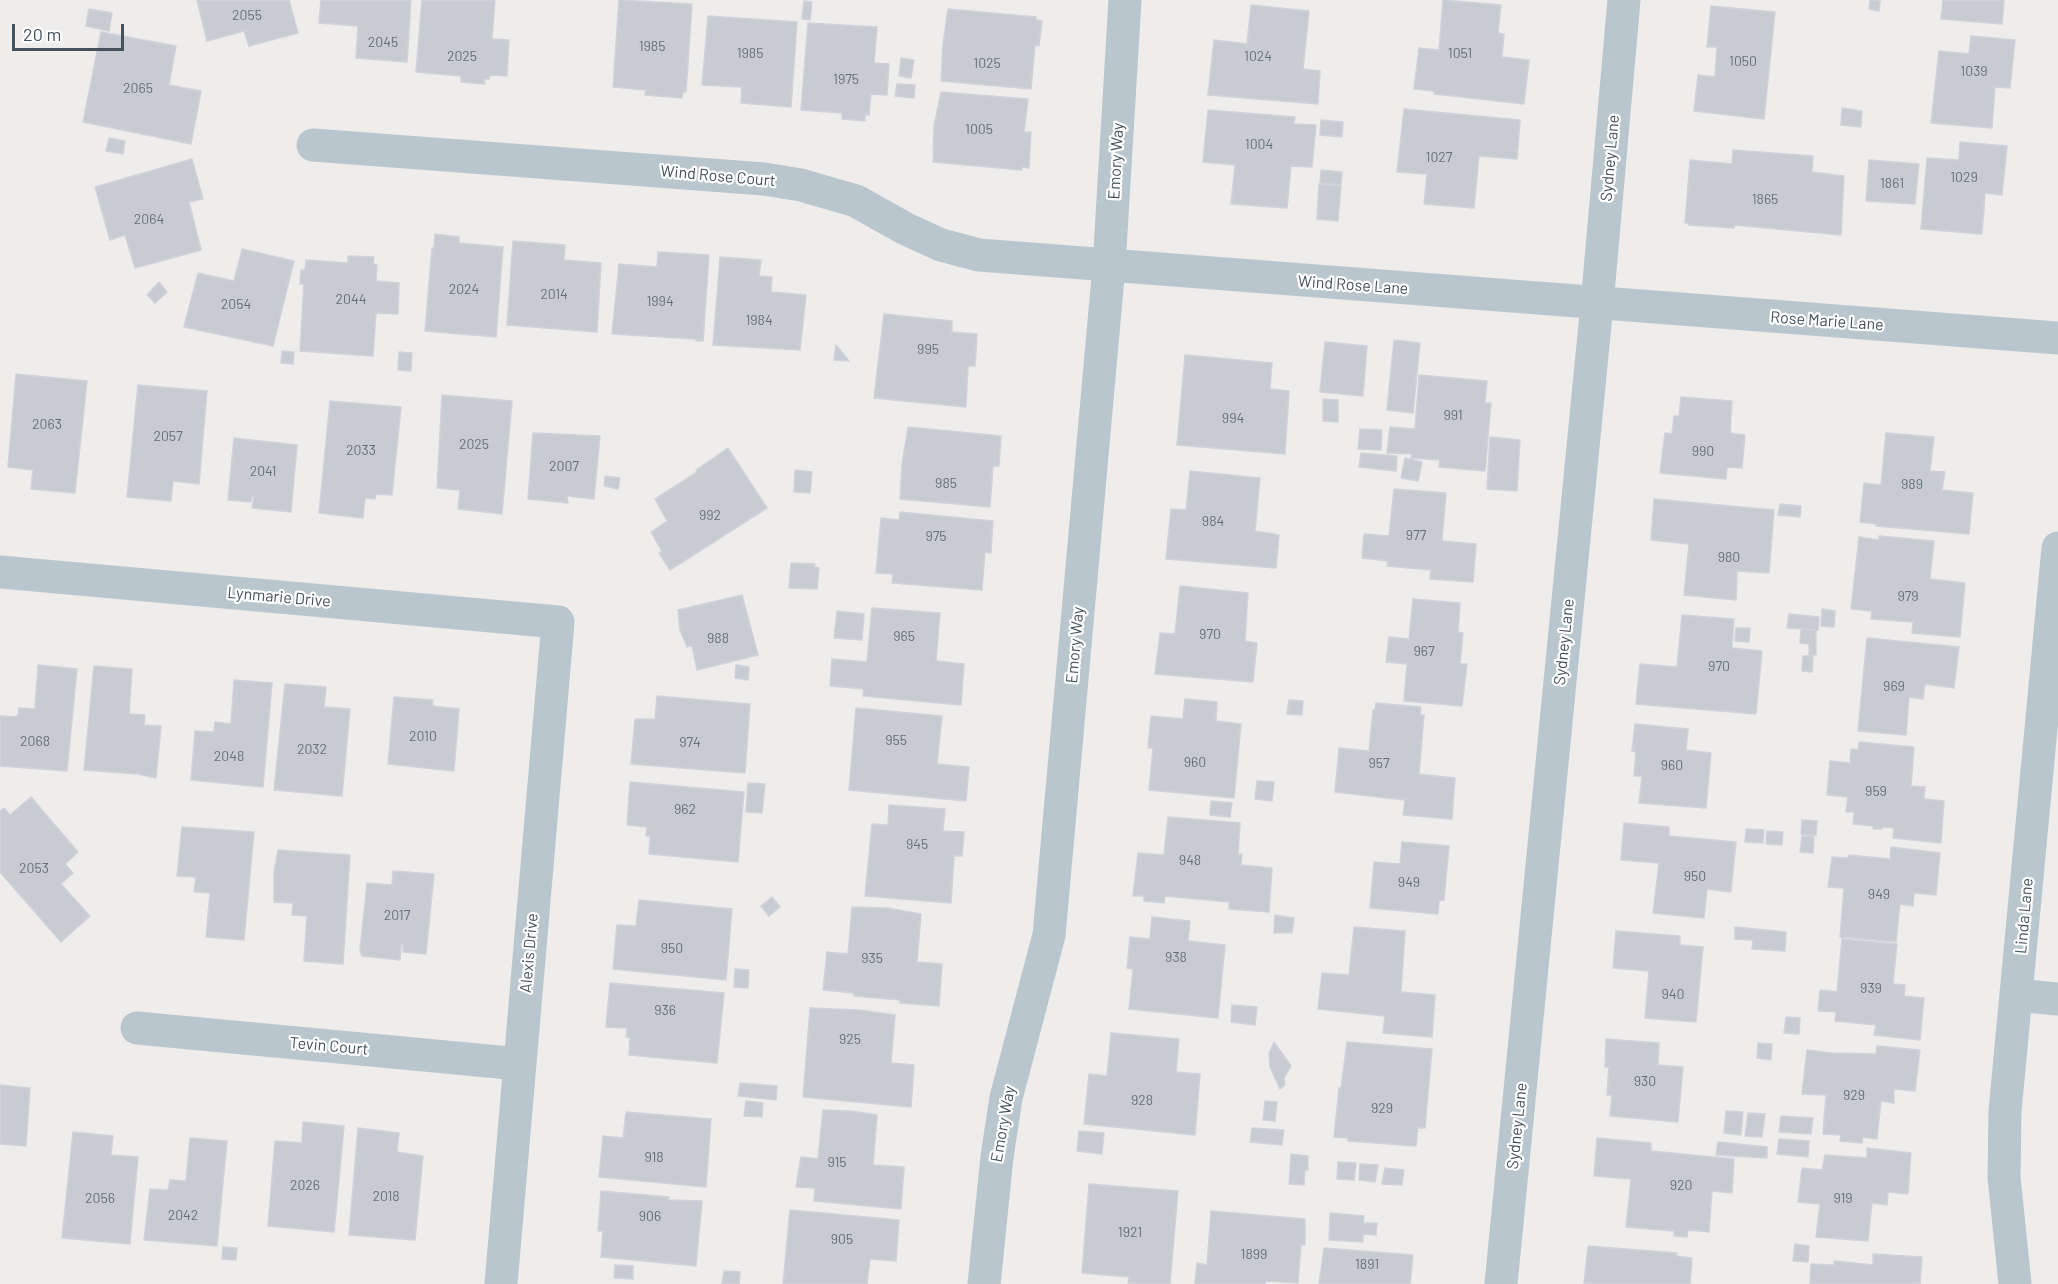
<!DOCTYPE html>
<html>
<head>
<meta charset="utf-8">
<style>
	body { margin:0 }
	#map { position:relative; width:2058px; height:1284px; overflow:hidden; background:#efecec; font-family:Barlow,sans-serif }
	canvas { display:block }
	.scale { position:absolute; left:12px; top:24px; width:112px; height:27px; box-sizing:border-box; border:3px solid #43525b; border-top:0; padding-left:8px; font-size:18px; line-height:21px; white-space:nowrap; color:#43525b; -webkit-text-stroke:4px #fff; paint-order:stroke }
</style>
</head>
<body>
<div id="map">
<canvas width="2058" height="1284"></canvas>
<div class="scale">20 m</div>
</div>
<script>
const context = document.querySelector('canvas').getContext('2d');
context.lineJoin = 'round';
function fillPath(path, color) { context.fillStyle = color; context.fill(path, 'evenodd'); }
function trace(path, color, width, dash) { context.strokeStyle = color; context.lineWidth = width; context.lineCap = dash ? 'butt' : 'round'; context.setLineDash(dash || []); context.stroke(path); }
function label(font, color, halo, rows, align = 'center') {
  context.font = font + ' Barlow,sans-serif'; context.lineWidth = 4.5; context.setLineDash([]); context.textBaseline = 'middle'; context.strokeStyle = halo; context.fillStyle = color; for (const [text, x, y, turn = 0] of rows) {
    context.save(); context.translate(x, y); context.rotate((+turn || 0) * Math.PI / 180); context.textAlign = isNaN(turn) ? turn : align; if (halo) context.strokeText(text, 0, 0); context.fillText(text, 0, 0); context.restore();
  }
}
const building = new Path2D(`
	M197,0H289L298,33L249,46L244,31L207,41Z
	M321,0H411L407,62L356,58L358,26L319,23Z
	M422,0H495L492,39L509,40L507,76L490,75L489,79H484L485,84L461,82V76L416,72Z
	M619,0L692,4L686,92H683L682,98L645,95L646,90L613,87Z
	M1443,0L1501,5L1498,33L1504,34L1502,57L1529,60L1524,104L1434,94V91L1414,89L1419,48L1439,50Z
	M1870,0H1880L1879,11L1869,9Z
	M1943,0H2004L2002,24L1941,19Z
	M804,1L812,2L810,20L802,19Z
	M1251,5L1309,11L1303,69L1320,71L1318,104L1208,95L1214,40L1247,44Z
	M1711,6L1775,12L1764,119L1694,111L1698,75L1715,77L1717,47H1707Z
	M89,9L112,13L109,31L86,26Z
	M948,9L1036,17V20L1042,21L1039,46L1035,45L1031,89L941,81L943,44Z
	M708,16L797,22L791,107L741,103L742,87L702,85Z
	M808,23L877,27L874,63L889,64L887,95L871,94L869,115H865V121L842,119V113L801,110Z
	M101,32L176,46L169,85L201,91L191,144L83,122Z
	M1971,36L2015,40L2010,88L1995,87L1992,128L1931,123L1939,51L1969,54Z
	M901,58L914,60L911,78L899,76Z
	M897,84L915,85L914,98L895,96Z
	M941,92L1028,99L1024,132H1031L1029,168L1022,167V170L933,162L934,127Z
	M1842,108L1862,111L1861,127L1841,125Z
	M1404,109L1520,120L1517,159L1479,156L1474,208L1424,204L1427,174L1397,172Z
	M1208,110L1295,117L1294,124L1316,125L1312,167L1291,166L1287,208L1231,204L1235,165L1203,162Z
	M1321,120L1343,122L1342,137L1320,135Z
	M109,138L125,141L123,154L106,151Z
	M1960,142L2007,146L2002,195L1985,193L1982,234L1921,229L1927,158L1959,160Z
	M1733,150L1813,156L1812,172L1844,176L1841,235L1734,225V228L1689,225V223H1685L1690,160L1732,164Z
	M192,159L203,199L189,202L201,250L135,268L125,235L110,240L95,187Z
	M1869,160L1919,164L1915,204L1866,201Z
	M1321,170L1342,172L1341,185L1320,183Z
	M1319,184L1341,186L1338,221L1317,219Z
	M435,234L459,237V243L503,247L496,337L425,331L432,248H434Z
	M513,241L565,245L564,260L601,263L597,332L507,325Z
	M242,249L294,261L273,346L184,327L198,273L234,281Z
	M658,252L709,255L703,341H696V339L612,334L619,264L657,267Z
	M348,256L374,257L373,264L377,265L376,281L399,283L398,314L376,313L373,356L300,351L304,284H300L301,270H305L306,260L348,263Z
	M720,257L761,260L759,276L772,277L771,292L806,295L800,350L713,345Z
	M159,282L167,292L155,303L147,295Z
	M884,314L952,321V332L977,334L975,366H968L966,407L874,398Z
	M1394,340L1420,343L1413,413L1387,410Z
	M1325,342L1367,346L1363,396L1320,392Z
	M836,345L849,361L834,360Z
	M282,351L294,352L293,364L281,363Z
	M399,352L412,353L411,371L398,370Z
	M1185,355L1272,363L1270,389L1289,391L1285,454L1177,445Z
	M16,374L87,381L75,493L31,489L33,470L8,467Z
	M1419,375L1487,381L1485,403H1491L1485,471L1439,467L1440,460L1411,458L1412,454L1387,453L1390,427L1415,429Z
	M138,385L207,391L199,484L173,481L171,501L127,497Z
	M442,395L512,401L502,514L458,509L460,490L437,488Z
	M1681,397L1732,401L1730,433L1745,435L1742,468L1727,467L1726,479L1660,473L1665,433L1672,434L1674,416H1679Z
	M1323,399L1338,400V422L1323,421Z
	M330,401L401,407L392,495L376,494L375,499L365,498L363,518L319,513Z
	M908,427L1001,436L999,466H993L990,507L900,499L902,464Z
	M1360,429L1382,430L1381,450L1358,449Z
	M533,433L600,436L594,499L567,496L568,503L528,499Z
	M1886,433L1934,437L1930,471L1945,472L1942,490L1973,493L1969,534L1876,526V524L1860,522L1864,483L1881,485Z
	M1490,437L1520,440L1517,491L1487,489Z
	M234,438L297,445L291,512L252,508L254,496H252L251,502L228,500Z
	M728,448L767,508L670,570L659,553L662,551L651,532L667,521L655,499L697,472L696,470Z
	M1361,453L1397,456L1396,471L1359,467Z
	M1405,458L1422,462L1418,481L1401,478Z
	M795,470L812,472L810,493L794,492Z
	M1190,471L1260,478L1255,531L1279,535L1276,568L1166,559L1171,509L1186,510Z
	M605,476L620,478L618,489L604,486Z
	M1394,489L1446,493L1442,541L1476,544L1473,582L1430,579L1431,570L1387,566L1388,561L1362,558L1364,534L1389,536Z
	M1654,499L1774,510L1769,573L1737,571L1736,600L1684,595L1689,544L1651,540Z
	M1780,504L1801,506L1800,517L1778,515Z
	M900,512L993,521L991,553L985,552L982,590L892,583L893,574L876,573L881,518L899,520Z
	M1879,536L1934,541L1930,579L1965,583L1960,637L1912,633L1913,622L1871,619L1872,611L1851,609L1859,537L1879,540Z
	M791,563L815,564L814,567L819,568L817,589L789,588Z
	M1180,586L1248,593L1245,641L1257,643L1253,682L1155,674L1160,633L1175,634Z
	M742,595L758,655L697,670L692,646L687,647L680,630L678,610Z
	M1413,599L1460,603L1458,632L1463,633L1460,664H1467L1462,706L1404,701L1407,664L1386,662L1389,637L1409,639Z
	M872,608L940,613L936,661L964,664L961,705L863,696L864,689L830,686L832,659L867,662Z
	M1822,609L1835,611L1834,627L1821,626Z
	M837,611L864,614L862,640L834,638Z
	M1789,614L1819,617L1818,630L1787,628Z
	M1682,615L1734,619L1732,648L1762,651L1756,714L1636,704L1640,664L1677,667Z
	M1736,628H1750L1749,642L1735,641Z
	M1801,629L1816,630V655H1809V644L1800,643Z
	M1867,638L1959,647L1954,688L1925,684L1923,699L1909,697L1906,735L1858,731Z
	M1803,656H1813L1812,672L1802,671Z
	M38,665L77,669L67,771L0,766V716L15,717L18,715L19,708L35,709Z
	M736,665L749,667L748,680L735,678Z
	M94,666L132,669L129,714L145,715L144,725L161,726L156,778L138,774L84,770Z
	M234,680L272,683L263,787L191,780L195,731L214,732L215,722L231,724Z
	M285,684L326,687L324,707L350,709L342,796L274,790Z
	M657,696L750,704L745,773L631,764L635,719H655Z
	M394,697L433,700L432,706L459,709L454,771L388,764Z
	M1185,699L1217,702L1216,721L1241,724L1234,798L1149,790L1153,748H1148L1151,716L1183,719Z
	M1289,700L1303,701L1302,715L1287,714Z
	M1376,703L1421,707L1420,715H1424L1419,774L1455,778L1452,819L1403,815L1405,800L1335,792L1339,748L1369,751L1373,710H1375Z
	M856,708L942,716L937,764L969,767L966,801L849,790Z
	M1635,724L1688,729L1686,750L1711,753L1706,808L1639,803L1642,776H1634L1636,752L1632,751Z
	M1859,742L1914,747L1911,786L1925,787L1924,799L1944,801L1941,843L1893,838L1894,828L1882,827V829H1873V826L1853,824L1854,812H1846L1848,797L1827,795L1830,761L1850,763L1851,749L1858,750Z
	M1257,781L1274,782L1272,801L1255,799Z
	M630,782L744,792L738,862L649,854L650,836H646L647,827L627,825Z
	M748,783L765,784L762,813L746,812Z
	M31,797L78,852L65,864L73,873L61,884L90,916L61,942L0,872V811L4,808L10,815Z
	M1211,801L1232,803L1230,817L1210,815Z
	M889,805L945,809L943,831L964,832L962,856H954L951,903L865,896L872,824L888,825Z
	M1168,817L1240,823L1238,855L1242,854L1241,865L1272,868L1269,912L1229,909V902L1165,896L1164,903L1144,901V896H1133L1138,853L1164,855Z
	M1802,820L1817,821L1816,835L1801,834Z
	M1624,823L1669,827V836L1736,842L1731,892L1707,889L1704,918L1653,913L1659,863L1621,860Z
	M182,827L254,832L244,940L206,937L210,893L194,892L196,877L177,876Z
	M1746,829L1764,830L1763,843L1745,842Z
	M1767,831L1783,832L1782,845L1766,844Z
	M1802,836H1814L1813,853L1800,852Z
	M1402,842L1449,846L1444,900L1439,901L1438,914L1370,908L1374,862L1400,864Z
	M1891,847L1940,853L1936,895L1914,893L1913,906L1900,904L1896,942L1840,937L1844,888L1828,887L1832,857L1848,858L1849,855L1890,859Z
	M278,850L350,855L343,964L304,961L307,916L292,915L293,903L274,902V873Z
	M393,871L434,874L426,954L403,952V944H401L400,960L362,956L360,950L367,883L392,885Z
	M772,897L780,907L769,916L761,906Z
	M639,900L732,909L726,980L613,969L617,925L636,926Z
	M852,907L887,908L921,914L917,962L942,964L939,1006L900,1003V1000L854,996V993L823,990L827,952L848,954Z
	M1275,915L1294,918L1292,933H1274Z
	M1152,917L1190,921L1188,941L1225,945L1218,1018L1129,1009L1133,969L1127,968L1130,937L1150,939Z
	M1354,927L1405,931L1401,992L1435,995L1432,1037L1383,1033L1385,1016L1318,1009L1322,973L1349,975Z
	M1735,927L1786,932L1785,951L1752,949L1753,940L1735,939Z
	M1616,931L1680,936V945L1703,947L1696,1022L1645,1018L1649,971L1613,968Z
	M1842,939L1897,944L1893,984L1905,985L1904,996L1924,998L1920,1040L1874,1035L1876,1025L1835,1021L1836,1012L1818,1011L1820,990L1837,992Z
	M735,969L749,970L748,988L734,987Z
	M610,983L724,993L717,1063L629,1055L630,1038L626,1037L627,1028L606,1027Z
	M1232,1005L1257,1007L1255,1025L1231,1022Z
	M810,1008L859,1010L895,1015L891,1063L914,1065L911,1107L803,1097Z
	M1786,1017L1800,1018L1799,1034L1784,1033Z
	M1111,1033L1179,1039L1176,1072L1200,1074L1195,1135L1084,1124L1089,1074L1107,1076Z
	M1606,1039L1659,1043L1658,1065L1683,1067L1678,1122L1610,1116L1612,1095H1607L1609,1067H1605Z
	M1274,1042L1291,1066L1284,1078L1285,1085L1280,1089L1270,1067L1269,1053Z
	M1347,1042L1432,1049L1425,1128H1418L1416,1146L1348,1141V1138L1334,1137L1339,1088H1341Z
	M1758,1043L1772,1044L1771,1060L1757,1058Z
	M1877,1046L1920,1050L1915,1091L1894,1089V1103L1881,1101L1877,1139L1863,1137L1862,1143L1840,1141L1841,1135L1823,1134L1826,1095L1802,1094L1807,1050L1831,1053L1876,1054Z
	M740,1083L777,1086L776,1100L738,1096Z
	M0,1085L30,1088L26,1146L0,1144Z
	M746,1101L763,1103L762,1117L744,1116Z
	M1265,1101L1277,1102L1275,1121L1263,1120Z
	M823,1110L851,1111L877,1115L873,1165L904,1167L901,1209L814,1201L815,1188L796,1187L801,1157L818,1159Z
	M1726,1111L1743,1112L1741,1135L1724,1133Z
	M626,1112L711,1119L706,1187L599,1177L603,1136L623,1138Z
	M1748,1113L1765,1114L1762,1137L1745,1136Z
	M1781,1116L1813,1118L1811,1134L1779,1132Z
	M303,1122L344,1126L334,1232L268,1226L275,1141L302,1143Z
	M358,1128L399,1133L397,1152L423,1156L415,1240L349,1235Z
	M1252,1128L1284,1130L1282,1145L1250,1142Z
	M1079,1131L1104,1133L1102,1154L1077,1151Z
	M73,1132L113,1136L111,1155L138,1157L130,1244L62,1238Z
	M190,1138L227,1141L217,1246L144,1240L150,1189L168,1190L170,1180L186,1181Z
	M1597,1138L1651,1143V1151L1734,1159L1732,1193L1712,1191L1709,1232L1688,1230L1687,1237L1674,1236V1231L1626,1227L1631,1179L1594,1176Z
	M1779,1139L1809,1141L1808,1157L1777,1154Z
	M1718,1142L1767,1147V1158L1716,1155Z
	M1867,1148L1911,1153L1908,1194L1888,1192L1887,1205L1872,1203L1868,1241L1816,1237L1820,1204L1798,1202L1802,1168L1822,1170L1825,1155L1867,1158Z
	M1291,1154L1308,1156V1170H1305L1304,1185L1289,1184Z
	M1338,1162L1356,1163L1354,1180L1337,1179Z
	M1360,1164L1378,1165L1375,1182L1359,1180Z
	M1385,1168L1404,1170L1402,1185L1382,1184Z
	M1089,1184L1178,1191L1170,1284H1128L1129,1277L1082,1273Z
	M601,1191L669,1197L668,1200L702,1201L696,1266L601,1257L603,1231H598Z
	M790,1210L899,1220L896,1261L870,1259L867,1284H783Z
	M1211,1211L1305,1219V1245H1301L1298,1283L1266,1281L1265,1284H1195L1197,1263L1207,1265Z
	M1330,1213L1364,1216L1363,1223H1377L1376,1235L1363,1234V1242L1329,1240Z
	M1795,1244L1809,1246L1808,1262L1793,1261Z
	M1588,1246L1677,1253L1676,1256L1692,1258L1690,1284H1584Z
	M223,1247L237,1248L236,1260L222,1259Z
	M1324,1248L1413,1255L1410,1284H1319Z
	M1873,1254L1922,1257L1920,1284H1810L1811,1264L1834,1265V1261L1873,1265Z
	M615,1265L633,1266V1279L614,1278Z
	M724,1271L740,1272L739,1284H722Z`);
fillPath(building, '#c8ccd2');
trace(building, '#cfd3d9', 1.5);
trace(new Path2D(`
	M313,145L764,179L801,185L856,201L906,229L941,245L979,255L2058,338
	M0,572L558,622L501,1284
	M2017,995L2058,999
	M137,1028L520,1064
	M984,1284L997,1157L1006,1098L1049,935L1109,266L1125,0
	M1501,1284L1597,304L1624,0
	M2015,1284L2004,1177L2005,1111L2058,548`), '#b9c6cd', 33);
label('14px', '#647079', null, [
	["2055",247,15],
	["2045",383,42],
	["1985",652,46],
	["1985",750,53],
	["1051",1460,53],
	["2025",462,56],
	["1024",1258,56],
	["1050",1743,61],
	["1025",987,63],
	["1039",1974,71],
	["1975",846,79],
	["2065",138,88],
	["1005",979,129],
	["1004",1259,144],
	["1027",1439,157],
	["1029",1964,177],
	["1861",1892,183],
	["1865",1765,199],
	["2064",149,219],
	["2024",464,289],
	["2014",554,294],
	["2044",351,299],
	["1994",660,301],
	["2054",236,304],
	["1984",759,320],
	["995",928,349],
	["991",1453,415],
	["994",1233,418],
	["2063",47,424],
	["2057",168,436],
	["2025",474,444],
	["2033",361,450],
	["990",1703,451],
	["2007",564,466],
	["2041",263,471],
	["985",946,483],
	["989",1912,484],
	["992",710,515],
	["984",1213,521],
	["977",1416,535],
	["975",936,536],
	["980",1729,557],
	["979",1908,596],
	["970",1210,634],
	["965",904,636],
	["988",718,638],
	["967",1424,651],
	["970",1719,666],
	["969",1894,686],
	["2010",423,736],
	["955",896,740],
	["2068",35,741],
	["974",690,742],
	["2032",312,749],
	["2048",229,756],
	["960",1195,762],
	["957",1379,763],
	["960",1672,765],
	["959",1876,791],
	["962",685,809],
	["945",917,844],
	["948",1190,860],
	["2053",34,868],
	["950",1695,876],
	["949",1409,882],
	["949",1879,894],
	["2017",397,915],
	["950",672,948],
	["938",1176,957],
	["935",872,958],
	["939",1871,988],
	["940",1673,994],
	["936",665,1010],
	["925",850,1039],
	["930",1645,1081],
	["929",1854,1095],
	["928",1142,1100],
	["929",1382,1108],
	["918",654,1157],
	["915",837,1162],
	["2026",305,1185],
	["920",1681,1185],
	["2018",386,1196],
	["2056",100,1198],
	["919",1843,1198],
	["2042",183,1215],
	["906",650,1216],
	["1921",1130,1232],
	["905",842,1239],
	["1899",1254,1254],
	["1891",1367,1264]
]);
label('16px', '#43525b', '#fff', [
	["Sydney Lane",1610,158,-85],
	["Emory Way",1116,161,-87],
	["Wind Rose Court",718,176,5],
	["Wind Rose Lane",1353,285,4],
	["Rose Marie Lane",1827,321,4],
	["Lynmarie Drive",279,597,5],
	["Sydney Lane",1564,642,-84],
	["Emory Way",1075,645,-85],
	["Linda Lane",2024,916,-85],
	["Alexis Drive",529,953,-85],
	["Tevin Court",329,1046,5],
	["Emory Way",1003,1124,-80],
	["Sydney Lane",1517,1126,-84]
]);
</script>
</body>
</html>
